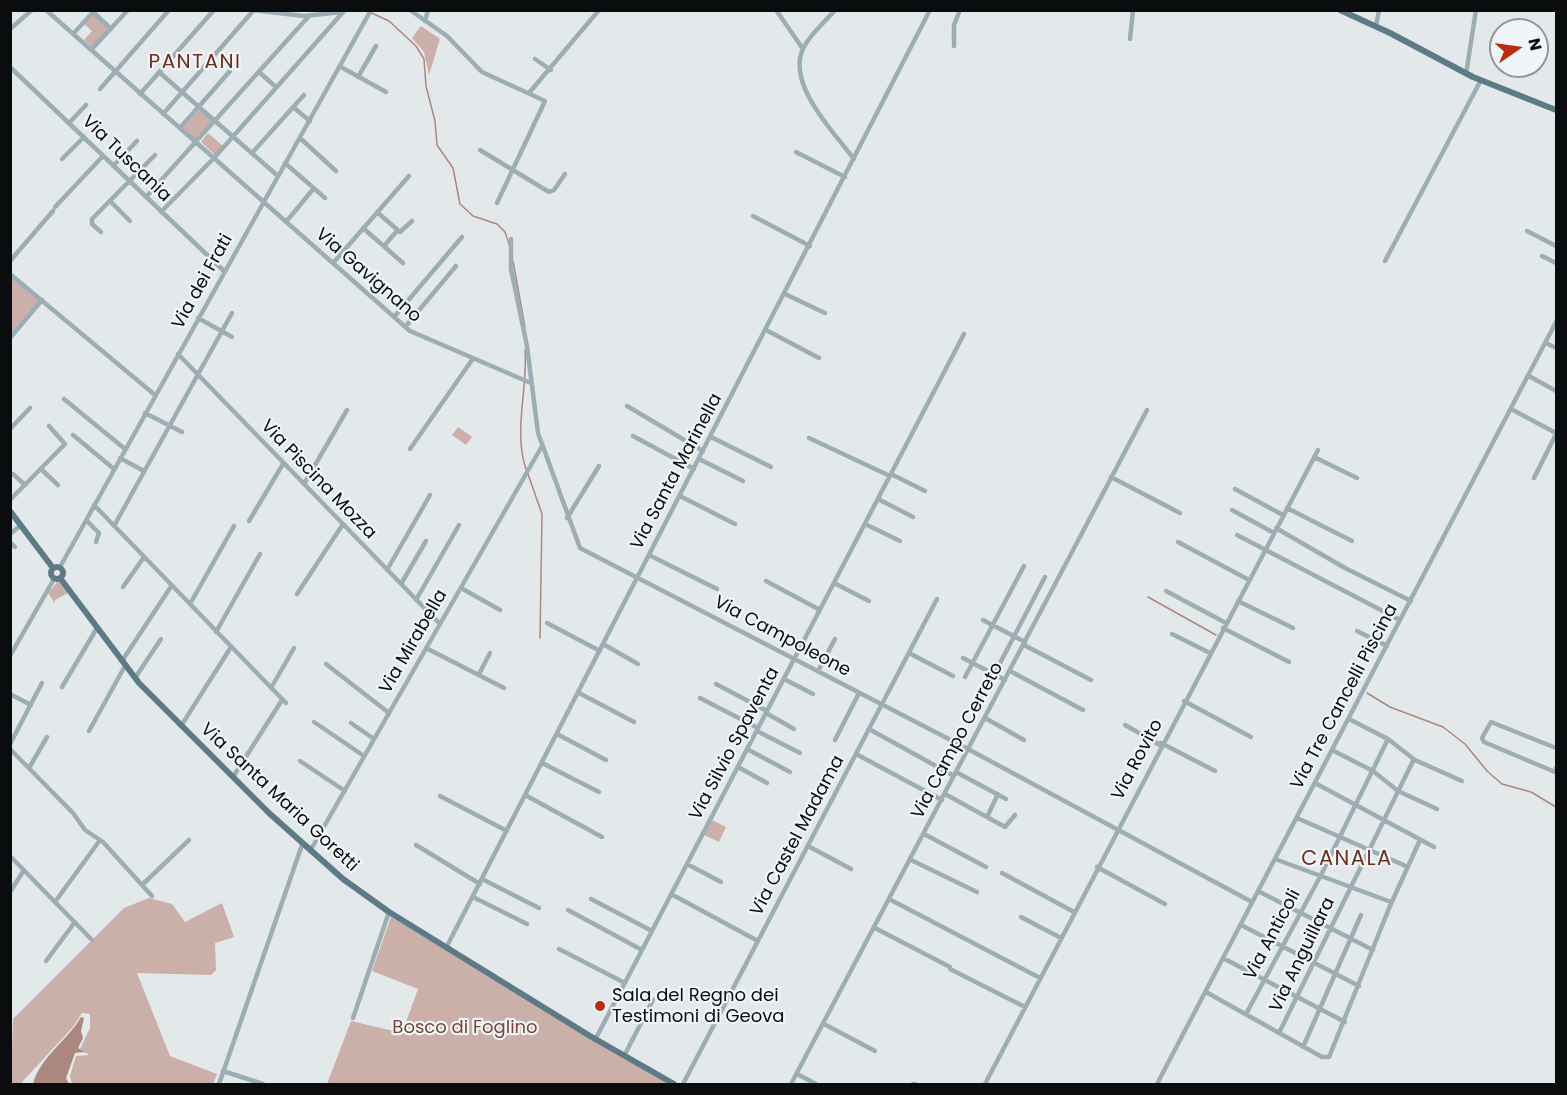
<!DOCTYPE html>
<html>
<head>
<meta charset="utf-8">
<style>
	body { margin:0 }
	#map { position:relative; width:1567px; height:1095px; overflow:hidden; background:#e3e9eb; font-family:Poppins,sans-serif }
	canvas { display:block }
	.frame { position:absolute; inset:0; border:12px solid #0a0c0d; pointer-events:none }
	.north { position:absolute; left:1489px; top:18px; width:60px; height:60px; box-sizing:border-box; background:#f0f6f8; border:2px solid #94989a; border-radius:50%; rotate:77deg; font-size:16px; font-weight:700; line-height:24px; text-align:center; color:#0a0c0d }
	.north::after { content:''; display:block; margin:auto; width:21px; height:27px; background:#b82c14; clip-path:polygon(50% 0,100% 100%,50% 72%,0 100%) }
</style>
</head>
<body>
<div id="map">
<canvas width="1567" height="1095"></canvas>
<div class="frame"></div>
<div class="north">N</div>
</div>
<script>
const context = document.querySelector('canvas').getContext('2d');
context.lineJoin = 'round';
function fillPath(path, color) { context.fillStyle = color; context.fill(path, 'evenodd'); }
function trace(path, color, width, dash) { context.strokeStyle = color; context.lineWidth = width; context.lineCap = dash ? 'butt' : 'round'; context.setLineDash(dash || []); context.stroke(path); }
function label(font, color, halo, rows, align = 'center') {
  context.font = font + ' Poppins,sans-serif'; context.lineWidth = 4.5; context.setLineDash([]); context.textBaseline = 'middle'; context.strokeStyle = halo; context.fillStyle = color; for (const [text, x, y, turn = 0] of rows) {
    context.save(); context.translate(x, y); context.rotate((+turn || 0) * Math.PI / 180); context.textAlign = isNaN(turn) ? turn : align; if (halo) context.strokeText(text, 0, 0); context.fillText(text, 0, 0); context.restore();
  }
}
fillPath(new Path2D(`
	M93,14L110,28L93,48L84,40L92,31L84,24Z
	M421,26L440,39L429,75L424,52L412,38Z
	M200,109L214,122L197,141L183,128Z
	M208,133L223,146L215,155L201,142Z
	M11,275L41,300L11,336Z
	M458,427L472,437L466,445L452,435Z
	M58,581L68,593L55,600V603L48,593Z
	M712,820L726,827L719,842L704,835Z
	M149,898L172,904L185,922L222,903L234,937L215,943L216,970L211,975L137,973L170,1056L217,1074L213,1084H72L70,1076L76,1056L89,1055L80,1049L90,1028V1014L82,1013L73,1027L22,1082L24,1084H11L13,1019L124,908Z
	M391,917L668,1084H327L351,1021L402,1033L418,989L372,971Z`), '#cbafa9');
fillPath(new Path2D(`
	M81,1017L84,1018L81,1031L83,1038L78,1048L85,1052L75,1053L66,1078L69,1084H33C40,1057 68,1040 81,1017Z`), '#ac877f');
trace(new Path2D(`
	M347,10H356
	M365,10L389,21L416,46L424,59L426,86L435,121L437,145L453,168L460,204L473,216L497,224L505,232L509,244
	M513,261L525,327
	M525,350C528,390 513,430 526,469
	M528,474L542,514L540,638
	M1148,597L1216,635
	M1367,693L1390,707L1443,727L1465,744L1487,771L1502,784L1531,792L1556,807`), '#ac877f', 1.5);
trace(new Path2D(`
	M46,10L410,331L531,383
	M91,10L111,29
	M252,10L304,16L342,12
	M410,10L447,36L482,72L545,101L497,203
	M776,10L803,49
	M835,10C825,22 805,39 801,54C791,89 835,134 854,159
	M425,21L428,10
	M1376,26L1379,10
	M10,29L32,10
	M73,34L95,10
	M1130,39L1133,10
	M954,46V25L960,10
	M91,50L128,10
	M535,59L551,70
	M10,67L224,271
	M341,67L386,92
	M159,72L278,176
	M259,72L276,87
	M1466,74L1476,10
	M358,77L376,46
	M100,89L169,10
	M529,93L599,10
	M140,94L214,10
	M293,107L310,121
	M163,114L253,11
	M69,123L86,105
	M180,128L230,71
	M300,138L336,171
	M480,150L549,192L554,190L565,174
	M796,152L845,177
	M252,153L304,95
	M62,159L84,137
	M285,163L325,198
	M113,166L137,141
	M146,197L309,16
	M110,201L130,221
	M55,207L103,156
	M161,212L214,158L344,11
	M377,212L400,232L412,221
	M753,216L810,246
	M286,222L314,188
	M363,228L403,263
	M1527,231L1556,246
	M101,232L92,224V219L155,155
	M511,239V269L527,346L538,433L580,548L968,749L1252,902
	M384,246L396,232
	M1542,256L1556,263
	M10,261L53,211
	M1385,261L1481,80
	M333,263L409,176
	M10,274L155,395
	M785,294L825,313
	M394,317L462,237
	M198,318L232,337
	M405,327L456,266
	M766,330L819,358
	M10,338L42,300
	M1546,343L1556,348
	M178,354L440,624
	M1529,376L1556,391
	M64,399L125,449
	M627,406L703,451
	M1511,409L1556,433
	M145,413L182,432
	M10,429L30,408
	M73,435L114,469
	M633,436L694,469
	M711,437L771,467
	M809,438L890,476
	M410,449L472,360
	M1314,457L1357,478
	M120,458L144,471
	M699,459L743,481
	M41,469L58,485
	M13,474L25,485
	M891,474L925,491
	M1111,477L1180,513
	M1534,478L1556,434
	M304,484L347,410
	M1235,489L1283,515
	M680,496L735,524
	M878,499L913,517
	M10,500L65,444L49,426
	M94,505L286,703
	M1287,508L1352,541
	M1232,510L1274,533
	M567,518L599,466
	M86,520L99,533L96,542
	M249,521L283,464
	M865,524L900,541
	M114,526L232,313
	M1276,528L1345,568L1411,601
	M10,534L21,525
	M1237,535L1400,620
	M10,542L15,547
	M1178,542L1249,580
	M649,555L717,589
	M60,567L371,10
	M387,570L430,495
	M766,581L820,610
	M834,583L869,601
	M401,584L426,541
	M123,587L144,557
	M461,588L500,610
	M1166,591L1226,623
	M297,594L343,524
	M416,600L459,525
	M1238,601L1293,628
	M190,604L234,526
	M983,620L1025,642
	M547,623L600,651
	M1223,628L1289,662
	M1357,631L1387,646
	M216,632L260,554
	M1172,634L1210,653
	M603,644L638,664
	M1024,645L1091,680
	M426,648L504,688
	M909,653L953,676
	M10,656L54,579
	M963,658L1005,680
	M122,661L172,585
	M326,664L389,713
	M818,671L835,639
	M1010,671L1083,710
	M479,674L490,653
	M965,677L1024,566
	M135,678L161,639
	M784,679L813,694
	M716,684L767,711
	M62,687L97,628
	M271,688L294,648
	M579,693L634,722
	M10,694L31,705
	M700,698L758,728
	M1184,701L1251,737
	M975,711L1045,577
	M766,713L794,729
	M985,718L1024,740
	M1349,719L1388,739L1415,760L1462,781
	M314,722L364,756
	M351,723L374,739
	M1125,725L1160,745
	M181,726L231,647
	M869,729L954,776
	M89,731L125,666
	M757,731L800,753
	M557,734L606,760
	M835,740L859,693
	M1161,743L1215,771
	M10,744L42,683
	M1556,748L1491,722L1482,738L1484,742L1555,772L1556,768
	M10,749L73,813L85,830L103,842L152,896
	M747,749L790,772
	M1332,750L1373,771L1398,791L1437,809
	M856,754L942,800
	M300,761L345,791
	M542,763L599,792
	M738,767L767,783
	M29,768L47,737
	M956,772L1006,799
	M233,777L282,700
	M1315,783L1434,847
	M945,794L1005,827L1015,815
	M525,795L602,837
	M440,796L507,831
	M987,817L998,794
	M1297,818L1408,867
	M924,834L986,867
	M416,845L480,884
	M808,846L851,869
	M310,851L542,446
	M10,856L92,940
	M1275,859L1391,902
	M911,860L977,892
	M687,864L721,882
	M1097,867L1165,904
	M1002,873L1074,912
	M482,879L539,908
	M142,885L189,840
	M1258,891L1373,950
	M10,892L24,870
	M671,894L758,941
	M473,897L527,924
	M591,899L652,931
	M891,900L1040,978
	M55,902L100,840
	M568,910L642,950
	M1021,917L1061,938
	M1241,925L1359,986
	M875,928L950,967
	M447,946L930,10
	M559,949L625,983
	M1223,958L1345,1022
	M46,961L75,922
	M950,969L1025,1007
	M1206,992L1322,1057H1329L1390,906L1420,840
	M1246,1014L1321,875L1388,739
	M353,1018L389,912
	M824,1024L875,1051
	M1279,1033L1414,759
	M595,1040L964,334
	M1303,1047L1361,915
	M624,1056L653,1000
	M223,1071L263,1084
	M797,1074L816,1084
	M219,1084L302,845
	M683,1084L937,599
	M791,1084L1147,410
	M913,1084H915
	M985,1084L1318,450
	M1157,1084L1556,322`), '#9cadb3', 4.5);
trace(new Path2D(`
	M1340,10L1390,33L1473,77L1556,110
	M10,511L53,568
	M51 573a6 6 0 1 1 12 0a6 6 0 1 1-12 0Z
	M60,578L139,683L269,813L343,879L389,912L590,1036L674,1084`), '#5c7b86', 6);
for (const [x, y, r, color] of [
	[600,1006,6,"#b82c14"]
]) { const dot = new Path2D(); dot.arc(x, y, r, 0, 2 * Math.PI); context.fillStyle = color; context.fill(dot); trace(dot, '#f0f6f8', 2); }
label('18px', '#0a0c0d', '#f0f6f8', [
	["Via Tuscania",126,159,44],
	["Via Gavignano",368,276,41],
	["Via dei Frati",203,282,-61],
	["Via Santa Marinella",677,472,-62],
	["Via Piscina Mozza",318,480,46],
	["Via Campoleone",782,637,28],
	["Via Mirabella",414,642,-60],
	["Via Tre Cancelli Piscina",1345,697,-62],
	["Via Campo Cerreto",958,741,-62],
	["Via Silvio Spaventa",735,744,-62],
	["Via Rovito",1138,760,-62],
	["Via Santa Maria Goretti",279,798,43],
	["Via Castel Madama",798,836,-62],
	["Via Anticoli",1273,935,-62],
	["Via Anguillara",1303,955,-64]
]);
label('18px', '#0a0c0d', '#f0f6f8', [
	["Sala del Regno dei",612,996],
	["Testimoni di Geova",612,1017]
], 'left');
label('18px', '#7a443a', '#f0f6f8', [
	["Bosco di Foglino",465,1028]
]);
context.letterSpacing = '1.5px';
label('20px', '#712c20', '#f0f6f8', [
	["PANTANI",195,63]
]);
context.letterSpacing = '0px';
context.letterSpacing = '1.5px';
label('21px', '#712c20', '#f0f6f8', [
	["CANALA",1347,860]
]);
context.letterSpacing = '0px';
</script>
</body>
</html>
